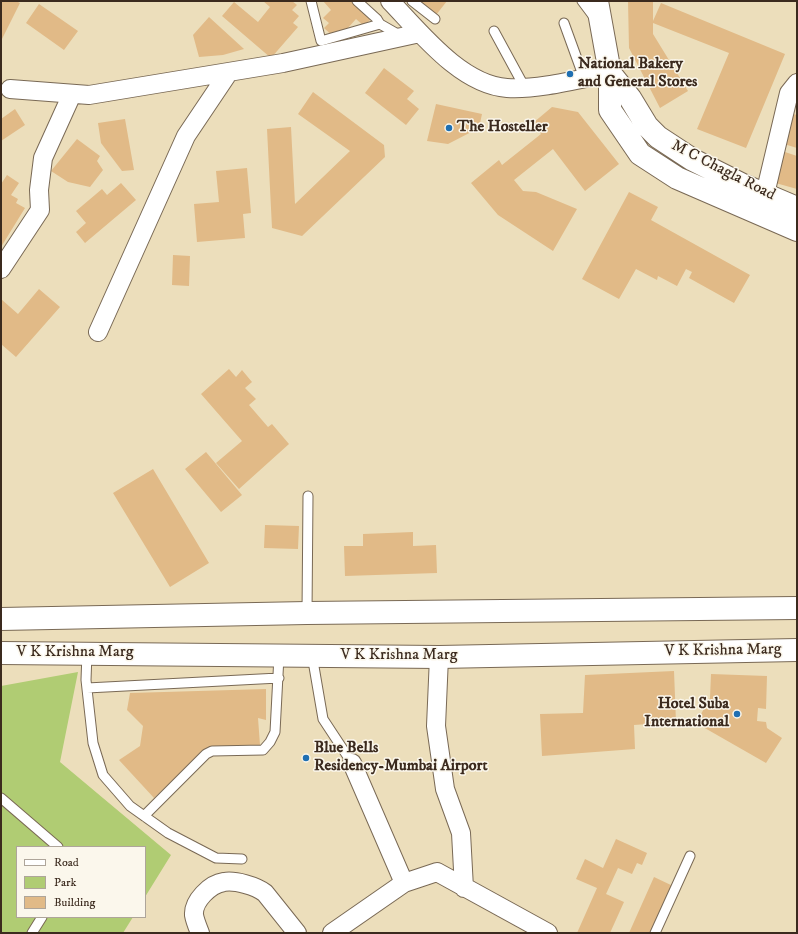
<!DOCTYPE html>
<html>
<head>
<meta charset="utf-8">
<style>
	body { margin:0 }
	#map { position:relative; width:798px; height:934px; overflow:hidden; background:#ecdebb; font-family:"IM FELL DW Pica",serif }
	canvas { display:block }
	.frame { position:absolute; inset:0; border:2px solid #3b2a1e; pointer-events:none }
	.legend { position:absolute; left:16px; top:846px; width:130px; height:72px; box-sizing:border-box; background:#fbf7ec; border:1px solid #aea59a; margin:0; padding:5px 7px; list-style:none; font-size:12px; color:#3b2a1e }
	.legend li { display:flex; align-items:center; gap:8px; height:20px }
	.legend b { width:20px; border:1px solid #aea59a }
</style>
</head>
<body>
<div id="map">
<canvas width="798" height="934"></canvas>
<div class="frame"></div>
<ul class="legend">
<li><b style="height:5px;background:#fff"></b>Road</li>
<li><b style="height:11px;background:#b0cc73"></b>Park</li>
<li><b style="height:11px;background:#e1ba87"></b>Building</li>
</ul>
</div>
<script>
const context = document.querySelector('canvas').getContext('2d');
context.lineJoin = 'round';
function fillPath(path, color) { context.fillStyle = color; context.fill(path, 'evenodd'); }
function trace(path, color, width, dash) { context.strokeStyle = color; context.lineWidth = width; context.lineCap = dash ? 'butt' : 'round'; context.setLineDash(dash || []); context.stroke(path); }
function label(font, color, halo, rows, align = 'center') {
  context.font = font + ' "IM FELL DW Pica",serif'; context.lineWidth = 3; context.setLineDash([]); context.textBaseline = 'middle'; context.strokeStyle = halo; context.fillStyle = color; for (const [text, x, y, turn = 0] of rows) {
    context.save(); context.translate(x, y); context.rotate((+turn || 0) * Math.PI / 180); context.textAlign = isNaN(turn) ? turn : align; if (halo) context.strokeText(text, 0, 0); context.fillText(text, 0, 0); context.restore();
  }
}
fillPath(new Path2D(`
	M78,672L60,762L171,855L145,897V847H17V917H133L123,933H1V686Z`), '#b0cc73');
fillPath(new Path2D(`
	M1,1H16L20,3L1,41Z
	M263,1H292L297,5L292,10L299,16L293,23L298,27L271,58L222,16L234,2L258,22L270,7Z
	M323,1H352L371,19L364,26L356,19L337,40L324,28L329,23L323,18L331,10Z
	M419,1H447L436,15Z
	M628,1H653V21L661,3L785,54L746,148L697,129L729,53L653,23V34L688,91L660,108L629,48Z
	M39,4L78,31L64,50L26,23Z
	M209,17L244,49L223,55L199,57L193,35Z
	M384,68L414,91L407,99L419,109L406,125L365,93Z
	M313,92L384,145L385,157L302,236L272,228L267,129L291,127L295,204L350,151L298,114Z
	M436,104L482,114L479,128L448,144L427,141Z
	M552,107L578,112L619,164L585,191L553,149L514,180L523,191L536,192L577,209L553,251L498,215L471,183L499,160L502,165L541,134L533,123Z
	M15,109L25,125L1,141V119Z
	M793,114L797,115V148L784,144Z
	M125,119L134,170L122,171L101,143L98,123Z
	M77,139L100,156L97,161L103,170L90,187L68,182L51,171Z
	M782,151L797,156V189L772,182Z
	M247,168L251,213L243,214L245,238L197,242L194,204L219,202L216,171Z
	M7,175L19,183L11,195L18,199L16,203L25,208L1,247V184Z
	M121,183L136,200L85,243L76,232L86,223L76,211L102,189L107,195Z
	M629,192L658,207L651,220L750,275L734,303L689,278L692,272L686,269L677,286L658,276L657,280L636,269L619,299L582,279Z
	M173,255L190,256L189,286L172,285Z
	M39,289L60,307L16,357L1,344V299L18,314Z
	M229,369L236,377L242,370L252,382L245,388L256,399L249,405L268,427L272,424L289,444L239,489L216,463L242,441L201,394Z
	M206,452L242,495L221,512L185,469Z
	M153,469L209,563L170,587L113,493Z
	M265,525L299,526L298,549L264,548Z
	M413,532V546L436,545L437,573L345,576L344,546H363V534Z
	M674,671L676,722L634,725L635,749L542,756L540,714L583,713L585,675Z
	M711,674L767,676L766,709L758,708L757,721L766,722L767,728L782,738L766,763L696,723L710,698Z
	M266,689V720L258,718L260,745L208,747L154,798L119,760L140,746L143,726L127,710L130,693Z
	M616,839L647,853L642,865L637,863L632,874L618,868L606,894L624,902L610,933H577L597,888L576,879L585,859L603,868Z
	M654,877L673,886L652,933H629Z`), '#e1ba87');
const service = new Path2D(`
	M311,1L321,41L380,24
	M357,1L377,19L380,24L401,36
	M412,1L435,19
	M582,1L594,17
	M564,23L584,78
	M494,31L525,88
	M307,613L308,496
	M87,653L86,680L93,743L103,775L130,806L168,833L216,858L242,859
	M312,655L323,719L352,763
	M87,688L279,678
	M1,798L58,847
	M144,816L206,754L212,751L263,750L270,742L275,732L279,656
	M32,933L42,917
	M655,933L690,856`);
const minor = new Path2D(`
	M390,1C420,32 461,85 507,88C538,90 579,79 610,73
	M10,89L89,95L283,63L420,33
	M765,194L789,93L797,83
	M1,269L40,210L39,190L43,158L72,94
	M98,332L186,136L229,72
	M439,657L436,726L445,789L461,833L464,888
	M352,763L404,883
	M200,933C198,928 195,921 194,915C193,901 210,884 224,882C235,880 256,886 265,893L297,933
	M332,933L404,883L437,872L548,933`);
const tertiary = new Path2D(`
	M597,1L610,73L630,98L647,126L658,137L693,160L743,185L797,208
	M610,73V110L640,154L677,178L797,230`);
const secondary = new Path2D(`
	M1,619L307,613L797,608
	M1,653L439,657L797,650`);
trace(service, '#796955', 11);
trace(minor, '#796955', 20);
trace(tertiary, '#796955', 24);
trace(secondary, '#796955', 24);
trace(service, '#fff', 9);
trace(minor, '#fff', 18);
trace(tertiary, '#fff', 22);
trace(secondary, '#fff', 22);
for (const [x, y, r, color] of [
	[570,74,4,"#1f6fb2"],
	[449,128,4,"#1f6fb2"],
	[737,714,4,"#1f6fb2"],
	[306,758,4,"#1f6fb2"]
]) { const dot = new Path2D(); dot.arc(x, y, r, 0, 2 * Math.PI); context.fillStyle = color; context.fill(dot); trace(dot, '#fbf7ec', 1.5); }
label('bold 16px', '#3b2a1e', '#fbf7ec', [
	["National Bakery",578,65],
	["and General Stores",578,83],
	["The Hosteller",457,128],
	["Hotel Suba",729,705,"right"],
	["International",729,723,"right"],
	["Blue Bells",314,749],
	["Residency-Mumbai Airport",314,767]
], 'left');
label('16px', '#3b2a1e', '#fbf7ec', [
	["M C Chagla Road",723,171,27],
	["V K Krishna Marg",723,651,-1],
	["V K Krishna Marg",75,653],
	["V K Krishna Marg",399,656]
]);
</script>
</body>
</html>
